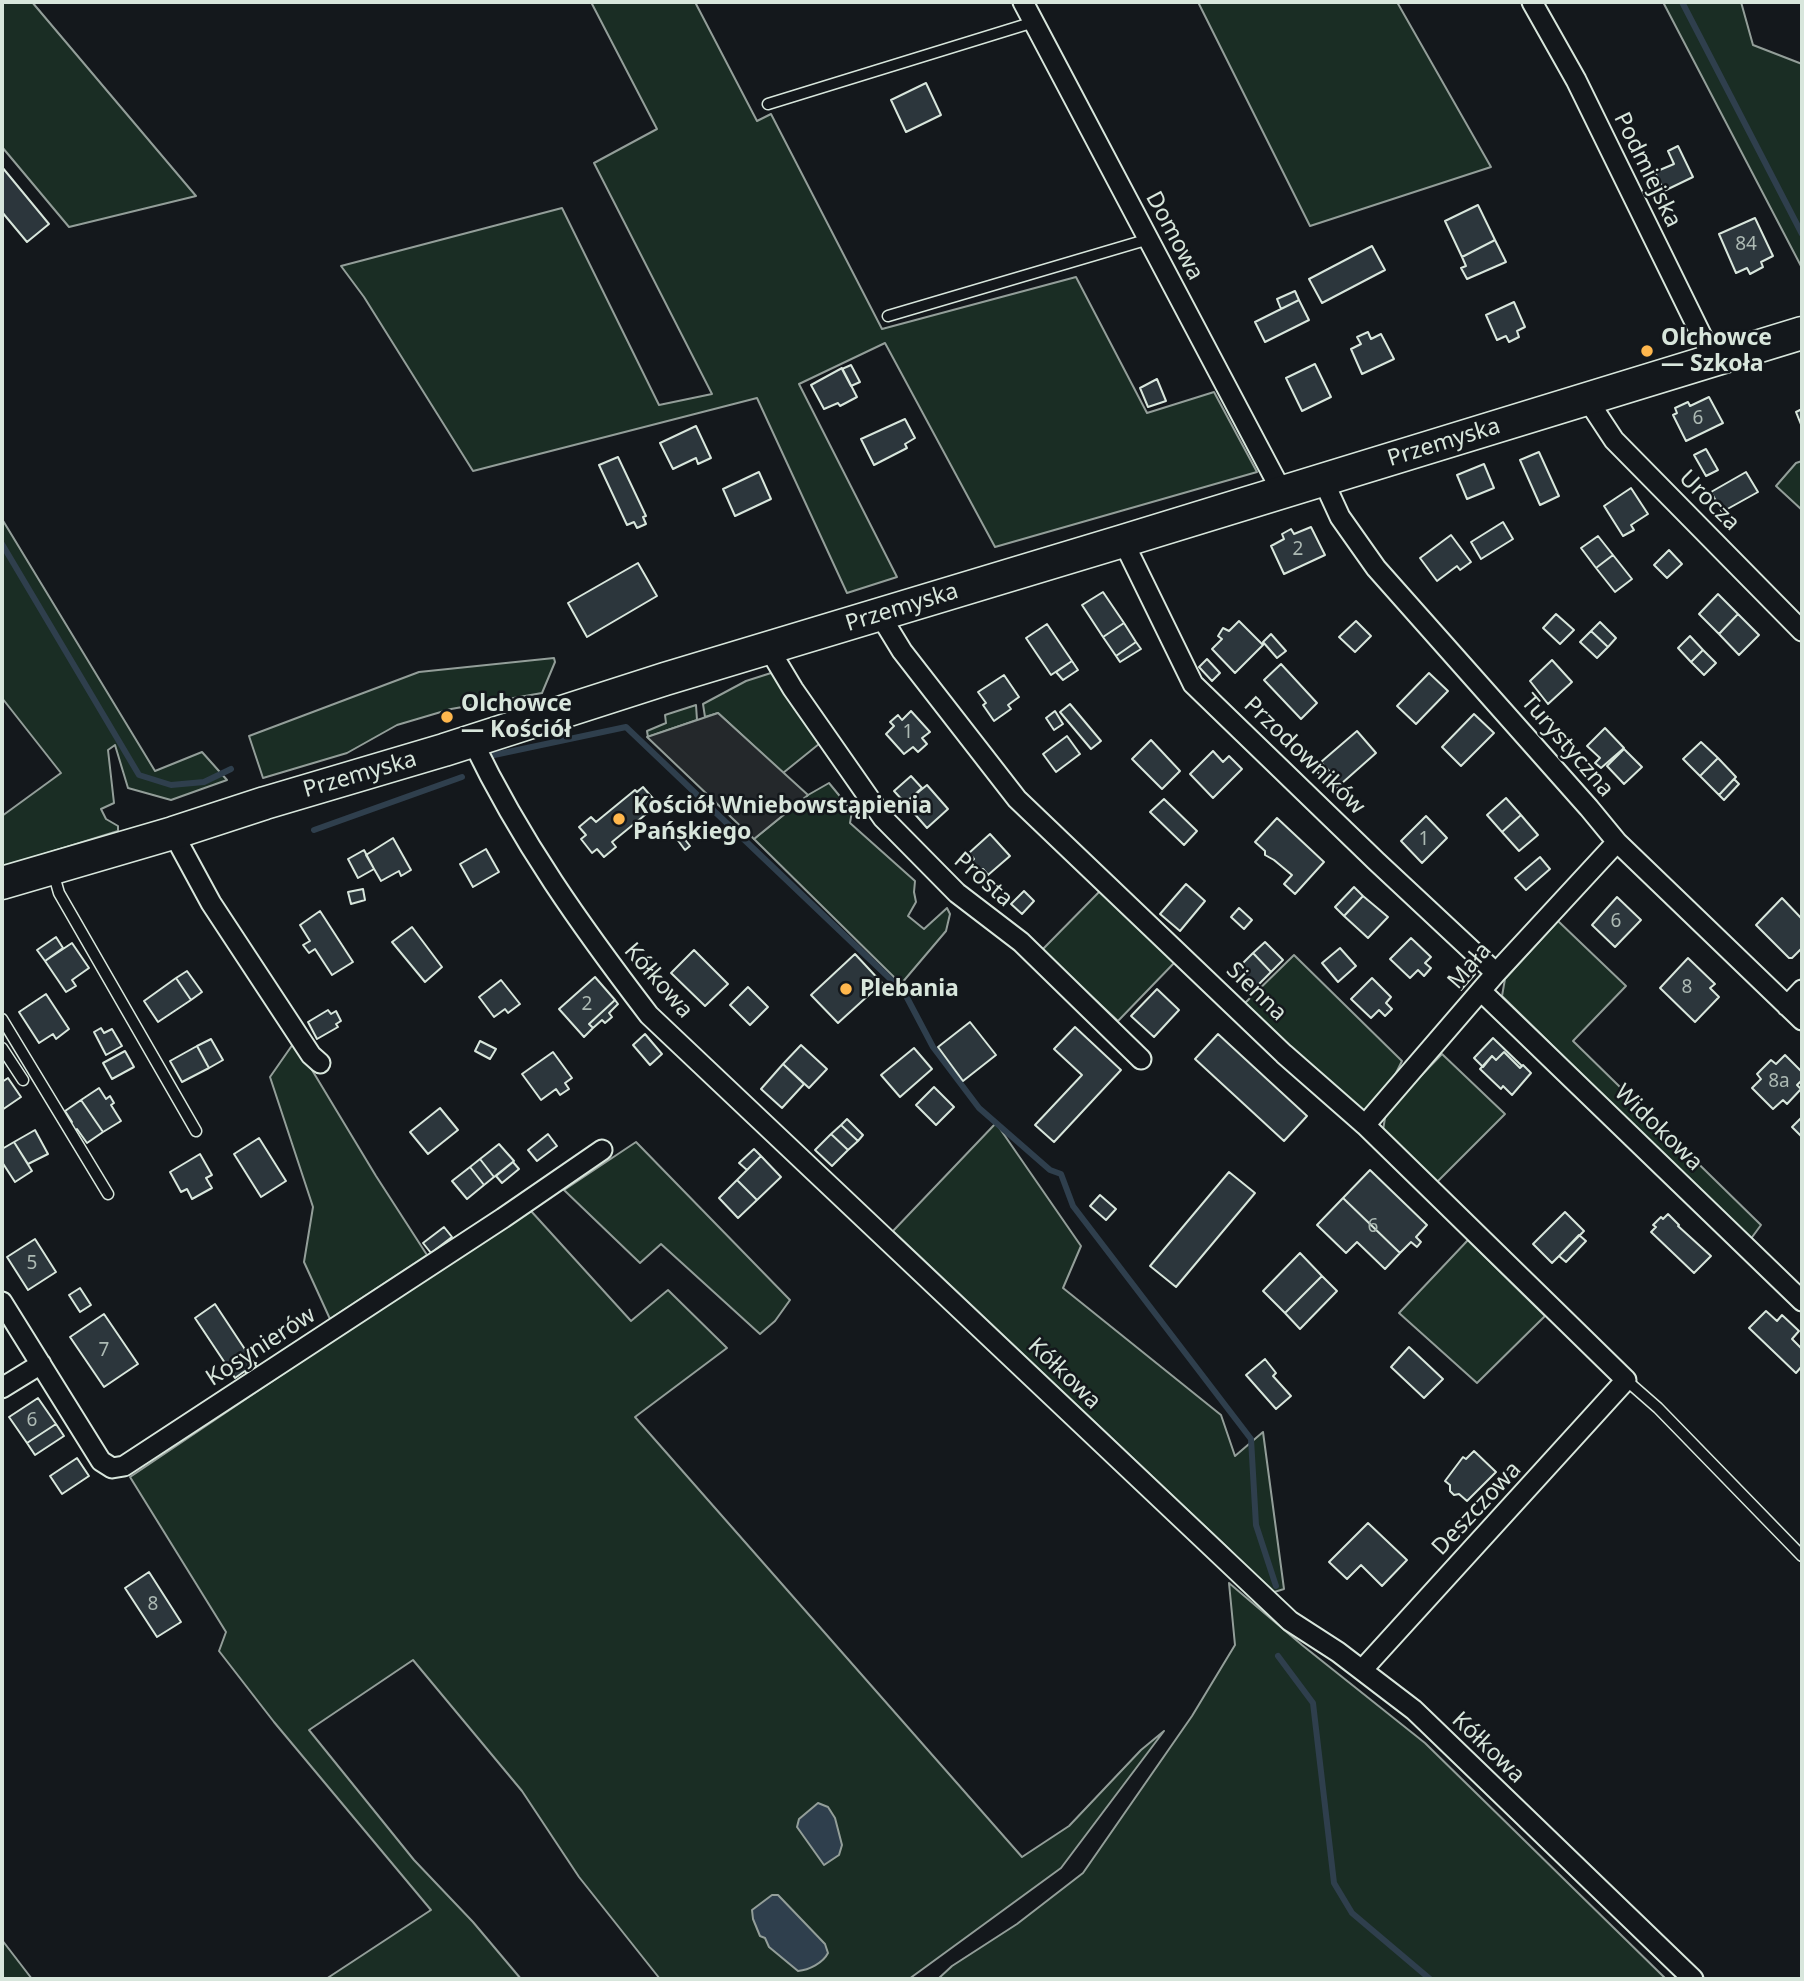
<!DOCTYPE html>
<html>
<head>
<meta charset="utf-8">
<style>
	body { margin:0 }
	#map { position:relative; width:1804px; height:1981px; overflow:hidden; background:#14181c; font-family:"Noto Sans",sans-serif }
	canvas { display:block }
	.frame { position:absolute; inset:0; border:4px solid #d8e6dc; pointer-events:none }
</style>
</head>
<body>
<div id="map">
<canvas width="1804" height="1981"></canvas>
<div class="frame"></div>
</div>
<script>
const context = document.querySelector('canvas').getContext('2d');
context.lineJoin = 'round';
function fillPath(path, color) { context.fillStyle = color; context.fill(path, 'evenodd'); }
function trace(path, color, width, dash) { context.strokeStyle = color; context.lineWidth = width; context.lineCap = dash ? 'butt' : 'round'; context.setLineDash(dash || []); context.stroke(path); }
function label(font, color, halo, rows, align = 'center') {
  context.font = font + ' "Noto Sans",sans-serif'; context.lineWidth = 5; context.setLineDash([]); context.textBaseline = 'middle'; context.strokeStyle = halo; context.fillStyle = color; for (const [text, x, y, turn = 0] of rows) {
    context.save(); context.translate(x, y); context.rotate((+turn || 0) * Math.PI / 180); context.textAlign = isNaN(turn) ? turn : align; if (halo) context.strokeText(text, 0, 0); context.fillText(text, 0, 0); context.restore();
  }
}
const green = new Path2D(`
	M2,2H32L196,196L69,227L2,147Z
	M591,2H695L757,121L771,114L882,329L1076,277L1147,413L1214,392L1257,472L995,547L885,343L799,384L897,577L847,593L757,398L473,471L364,297L341,266L562,208L659,405L712,394L594,163L657,129Z
	M1198,2H1397L1491,167L1310,226Z
	M1663,2H1741L1753,45L1802,64V268Z
	M1802,461V510L1776,486L1796,463Z
	M2,519L155,771L202,752L227,780L171,800L128,788L115,745L108,750L114,803L101,809L106,819L118,826V831L2,867V816L61,773L2,698Z
	M554,658L555,662L542,693L451,709L397,725L347,753L263,778L249,736L419,672Z
	M771,673L780,681L819,732V744L783,773L718,713L705,717L703,704L746,681Z
	M696,705L697,720L648,737L647,731L666,723L665,715Z
	M829,783L852,811L850,823L915,881L914,892L916,902L908,916L924,929L947,908L950,914L946,931L901,984L754,839L808,795Z
	M1101,890L1176,961L1118,1021L1042,950Z
	M1558,921L1626,986L1573,1041L1761,1225L1750,1240L1502,996L1505,979Z
	M1294,955L1402,1061L1393,1079L1362,1113L1243,1005Z
	M293,1044L312,1070L376,1176L427,1255L330,1319L304,1262L313,1207L270,1077Z
	M1442,1054L1505,1114L1437,1182L1383,1130L1386,1112Z
	M996,1123L1081,1246L1063,1288L1221,1415L1235,1456L1263,1432L1284,1589L1271,1593L1228,1548L893,1231Z
	M636,1142L790,1300L775,1321L760,1334L661,1244L640,1263L564,1190Z
	M531,1211L631,1321L668,1290L727,1348L635,1417L1022,1857L1069,1826L1141,1750L1164,1731L1061,1868L909,1979H660L579,1877L522,1791L413,1660L309,1730L414,1860L473,1922L521,1979H326L431,1910L274,1722L219,1651L226,1632L130,1477L439,1269Z
	M1468,1240L1545,1316L1477,1383L1399,1313Z
	M1229,1583L1302,1645L1425,1743L1666,1979H938L952,1966L1017,1924L1083,1873L1192,1716L1235,1645Z
	M2,1940L32,1979H2Z`);
fillPath(green, '#1a2d24');
trace(green, '#939e99', 2);
const parking = new Path2D(`
	M718,713L808,795L754,839L647,737Z`);
fillPath(parking, '#24282b');
trace(parking, '#939e99', 2);
const water = new Path2D(`
	M818,1803L828,1807L835,1818L842,1845L839,1855L824,1865L797,1827L799,1819Z
	M772,1895H778L825,1944L828,1953C823,1963 809,1970 798,1971L769,1947L765,1938L760,1936L753,1919L752,1910Z`);
fillPath(water, '#2f3f4d');
trace(water, '#939e99', 2);
trace(new Path2D(`
	M1682,2L1802,234
	M2,544L139,775L171,785L204,782L231,769
	M494,755L626,727L904,992L933,1047L979,1108L1050,1170L1061,1174L1073,1206L1251,1439L1256,1525L1276,1586
	M314,830L462,777
	M1278,1656L1313,1703L1334,1883L1352,1913L1430,1979`), '#2f3f4d', 6);
const building = new Path2D(`
	M926,83L941,115L906,132L891,100Z
	M1678,146L1693,177L1664,191L1655,172L1674,164L1668,151Z
	M2,167L49,224L27,242L2,212Z
	M1478,205L1495,240L1462,257L1445,221Z
	M1755,218L1773,256L1761,262L1763,267L1750,274L1747,268L1736,273L1719,234Z
	M1495,240L1506,262L1467,279L1461,268L1466,266L1462,257Z
	M1372,246L1385,270L1322,303L1309,279Z
	M1295,291L1299,300L1281,309L1277,299Z
	M1299,300L1309,320L1265,342L1255,322Z
	M1514,302L1525,327L1517,331L1519,337L1509,342L1506,336L1497,340L1486,315Z
	M1368,332L1371,339L1381,334L1394,359L1362,374L1351,349L1361,344L1357,337Z
	M1315,364L1331,397L1302,411L1286,378Z
	M851,365L860,382L851,386L842,369Z
	M842,368L857,397L840,406L838,403L824,409L811,385Z
	M1157,379L1166,401L1148,407L1140,388Z
	M1709,397L1723,423L1686,441L1673,415L1677,413L1675,408L1688,402L1690,406Z
	M1802,409V427L1796,412Z
	M905,419L915,438L905,444L907,448L874,465L861,439Z
	M696,426L711,458L698,464L696,458L673,469L660,443Z
	M1706,449L1718,470L1706,476L1694,455Z
	M1539,452L1559,496L1540,505L1520,460Z
	M618,457L646,516L643,517L646,524L637,528L634,522L627,525L599,465Z
	M1484,464L1494,488L1467,499L1457,475Z
	M759,472L771,499L735,516L723,489Z
	M1746,472L1758,492L1722,512L1711,492Z
	M1631,488L1648,514L1631,525L1634,530L1623,536L1604,506Z
	M1503,522L1513,539L1481,559L1471,542Z
	M1311,527L1325,555L1284,574L1271,546L1284,539L1282,534L1291,529L1294,534Z
	M1451,535L1471,562L1460,570L1457,566L1437,581L1420,558Z
	M1598,536L1613,555L1596,568L1581,548Z
	M1669,550L1682,564L1667,578L1654,565Z
	M1613,555L1632,579L1615,592L1596,568Z
	M638,563L657,596L587,637L568,603Z
	M1103,592L1124,623L1103,637L1082,605Z
	M1718,594L1738,614L1719,634L1699,614Z
	M1556,614L1574,630L1560,644L1543,628Z
	M1738,614L1759,635L1739,655L1719,634Z
	M1239,621L1263,645L1235,673L1212,649L1222,639L1218,636L1223,628L1229,631Z
	M1356,621L1371,636L1355,652L1339,637Z
	M1600,622L1616,638L1608,647L1591,631Z
	M1124,623L1136,642L1116,656L1103,637Z
	M1047,624L1072,661L1051,675L1026,638Z
	M1591,631L1608,647L1597,658L1580,642Z
	M1271,634L1286,651L1277,658L1263,642Z
	M1690,636L1703,650L1691,662L1678,648Z
	M1136,642L1141,649L1120,662L1116,656Z
	M1703,650L1716,663L1704,675L1691,662Z
	M1207,659L1220,673L1212,681L1199,667Z
	M1552,660L1572,682L1548,704L1530,681Z
	M1072,661L1078,670L1063,680L1056,672Z
	M1281,664L1317,703L1301,719L1264,680Z
	M1429,673L1448,691L1416,724L1397,706Z
	M1004,675L1019,697L1008,705L1011,709L994,721L983,705L986,703L978,692Z
	M1070,704L1101,741L1091,749L1060,712Z
	M911,711L930,732L922,738L927,744L918,752L913,747L904,754L886,734L894,726L890,722L898,715L902,720Z
	M1055,711L1063,724L1054,730L1046,718Z
	M1474,714L1494,733L1461,766L1442,747Z
	M1605,728L1624,748L1601,768L1595,763L1600,758L1587,746Z
	M1357,731L1376,753L1341,784L1321,762Z
	M1067,736L1080,754L1056,772L1043,754Z
	M1151,740L1180,771L1162,789L1132,759Z
	M1701,742L1718,758L1700,776L1683,759Z
	M1624,749L1642,767L1624,784L1607,766Z
	M1213,751L1223,762L1229,756L1242,769L1213,798L1190,774Z
	M1718,758L1736,777L1719,795L1700,776Z
	M1321,762L1341,784L1333,790L1314,768Z
	M911,776L922,788L905,803L894,791Z
	M1734,779L1739,784L1724,800L1719,795Z
	M927,785L948,809L927,828L905,803Z
	M643,787L656,802L649,807L651,810L612,842L616,847L604,857L597,849L592,853L581,839L586,835L579,827L591,817L596,822L635,790L637,792Z
	M1506,798L1521,815L1502,832L1487,815Z
	M1164,799L1197,831L1184,845L1150,812Z
	M1521,815L1538,835L1519,851L1502,832Z
	M1426,816L1447,838L1422,863L1401,841Z
	M1277,818L1324,862L1295,894L1284,884L1292,875L1274,860L1265,855V851L1255,842Z
	M676,828L690,846L685,850L671,831Z
	M990,834L1010,856L988,875L983,869L978,873L970,863L974,859L969,853Z
	M393,838L411,870L401,876L399,871L381,881L366,855Z
	M486,849L499,872L473,887L460,864Z
	M364,850L374,869L358,878L348,859Z
	M1540,857L1550,869L1526,890L1515,878Z
	M1186,884L1205,901L1180,931L1160,914Z
	M1354,887L1363,896L1344,916L1335,907Z
	M363,889L365,900L351,904L348,892Z
	M1024,891L1034,901L1022,914L1011,904Z
	M1363,896L1388,917L1368,938L1344,916Z
	M1617,897L1641,920L1615,947L1592,925Z
	M1782,898L1802,919V948L1792,958H1789L1756,925Z
	M1239,908L1252,920L1244,929L1231,917Z
	M320,911L353,962L332,975L315,949L309,953L303,945L310,941L300,925Z
	M412,927L442,967L425,982L392,942Z
	M56,937L63,948L45,961L37,950Z
	M1411,938L1431,957L1425,963L1431,968L1424,976L1418,970L1410,978L1390,959Z
	M1265,942L1283,960L1271,972L1253,953Z
	M72,943L89,968L72,980L76,986L66,992L45,961Z
	M1340,948L1356,966L1338,982L1322,963Z
	M694,950L728,984L705,1006L671,973Z
	M1253,953L1271,972L1252,991L1234,972Z
	M855,954L882,983L838,1023L811,995Z
	M1688,958L1715,984L1710,988L1719,997L1695,1022L1660,988Z
	M1469,968L1475,974L1461,990L1454,983Z
	M187,971L202,992L191,1000L176,978Z
	M595,977L615,1000L589,1024L593,1028L584,1037L559,1009Z
	M176,978L191,1000L158,1022L144,1001Z
	M1372,978L1391,997L1386,1003L1392,1009L1385,1016L1379,1010L1371,1018L1351,999Z
	M501,980L520,1004L508,1013L505,1009L494,1017L479,997Z
	M748,987L768,1007L750,1025L730,1005Z
	M1157,989L1179,1010L1154,1037L1131,1016Z
	M46,994L69,1029L56,1039L53,1034L39,1043L19,1012Z
	M615,1000L618,1004L609,1013L612,1017L605,1023L602,1020L593,1028L589,1024Z
	M328,1010L331,1014L336,1011L341,1021L336,1024L338,1027L317,1039L308,1022Z
	M970,1022L996,1055L963,1081L938,1047Z
	M1075,1027L1121,1070L1054,1142L1035,1125L1082,1075L1054,1049Z
	M101,1028L104,1033L112,1029L122,1046L106,1055L94,1032Z
	M645,1034L662,1054L650,1065L633,1045Z
	M1218,1034L1307,1116L1284,1141L1195,1059Z
	M1493,1038L1522,1066L1520,1068L1504,1052L1496,1060L1492,1056L1483,1067L1474,1058Z
	M211,1039L223,1060L209,1068L197,1046Z
	M480,1041L496,1049L490,1059L475,1051Z
	M801,1045L827,1069L809,1088L783,1064Z
	M197,1046L209,1068L182,1082L170,1061Z
	M914,1048L932,1069L900,1097L881,1075Z
	M125,1051L134,1067L112,1079L103,1063Z
	M553,1052L572,1078L565,1083L569,1089L560,1095L556,1089L541,1100L522,1074Z
	M1504,1052L1520,1068L1523,1065L1531,1073L1512,1095L1503,1086L1501,1089L1480,1069L1492,1056L1496,1060Z
	M1785,1055L1802,1072V1080L1797,1085L1801,1089L1787,1104L1783,1100L1773,1109L1752,1088L1761,1079L1757,1074L1771,1060L1776,1064Z
	M783,1064L804,1084L782,1108L761,1089Z
	M8,1078L21,1097L2,1110V1082Z
	M934,1087L954,1107L936,1125L916,1105Z
	M99,1088L106,1099L110,1096L114,1103L111,1105L121,1121L103,1132L81,1100Z
	M81,1100L103,1132L87,1143L77,1129L74,1132L69,1124L72,1122L65,1111Z
	M440,1108L458,1130L428,1154L410,1132Z
	M1802,1117V1137L1792,1127Z
	M847,1119L863,1135L858,1141L841,1125Z
	M841,1125L858,1141L848,1150L831,1134Z
	M35,1130L48,1154L28,1164L14,1142Z
	M548,1134L557,1146L537,1161L528,1150Z
	M831,1134L848,1150L832,1166L815,1150Z
	M259,1138L286,1181L261,1197L234,1154Z
	M14,1142L32,1171L15,1182L2,1162V1149Z
	M499,1144L514,1161L494,1177L480,1159Z
	M754,1149L761,1156L747,1170L739,1163Z
	M200,1154L212,1175L206,1178L212,1188L192,1199L187,1189L181,1192L170,1172Z
	M761,1156L781,1177L757,1200L737,1180Z
	M480,1159L494,1177L484,1185L470,1167Z
	M513,1162L519,1169L502,1183L496,1176Z
	M470,1167L484,1185L467,1199L452,1181Z
	M1370,1170L1427,1225L1416,1237L1421,1242L1417,1247L1411,1242L1400,1253L1343,1198Z
	M1229,1172L1255,1193L1176,1287L1150,1266Z
	M737,1180L757,1200L738,1218L719,1198Z
	M1100,1195L1116,1209L1106,1220L1090,1206Z
	M1343,1198L1400,1253L1385,1269L1357,1242L1346,1253L1317,1225Z
	M1565,1212L1584,1231L1552,1263L1533,1244Z
	M1668,1214L1679,1225L1678,1226L1711,1256L1694,1273L1651,1232L1656,1227L1653,1225L1661,1217L1663,1219Z
	M444,1227L452,1237L431,1253L423,1243Z
	M1579,1235L1586,1241L1566,1262L1559,1256Z
	M35,1239L56,1272L28,1290L7,1257Z
	M1300,1253L1322,1276L1285,1313L1263,1291Z
	M1322,1276L1337,1291L1300,1329L1285,1313Z
	M80,1288L91,1305L80,1312L69,1295Z
	M215,1304L254,1363H256L255,1364L257,1368L247,1374L245,1371L235,1378L195,1318Z
	M1766,1311L1777,1321L1782,1315L1799,1331L1792,1339L1802,1349V1366L1796,1373L1749,1328Z
	M104,1314L138,1364L104,1387L70,1337Z
	M1409,1347L1443,1379L1424,1398L1391,1367Z
	M1265,1359L1276,1373L1273,1376L1291,1396L1276,1409L1246,1375Z
	M38,1398L56,1424L27,1443L9,1417Z
	M56,1424L64,1436L35,1455L27,1443Z
	M1474,1451L1496,1472L1467,1501L1459,1494L1454,1495L1450,1491V1485L1445,1481L1463,1457L1466,1459Z
	M77,1458L89,1476L62,1494L50,1476Z
	M1368,1523L1407,1560L1382,1586L1361,1565L1347,1579L1329,1562Z
	M149,1572L181,1622L157,1637L125,1588Z`);
fillPath(building, '#2c363c');
trace(building, '#d8e6dc', 2);
const lane = new Path2D(`
	M768,104L1034,22
	M888,316L1149,239
	M53,872L59,893L196,1131
	M2,1019L108,1194
	M2,1048L23,1080
	M1626,1380L1658,1408L1802,1556`);
const street = new Path2D(`
	M1023,2L1282,492
	M1532,2L1576,80L1714,361
	M1587,399L1614,440L1802,631
	M1323,480L1340,517L1376,568L1589,808L1617,842L1802,1020
	M1123,541L1193,684L1376,861L1496,973
	M880,615L902,651L1017,799L1284,1054L1365,1125L1626,1380L1362,1670
	M769,649L793,689L883,818L957,893L1021,942L1141,1059
	M472,740C521,842 581,926 649,1015L1290,1621L1338,1652L1414,1710L1693,1979
	M173,833L211,903L311,1055L320,1063
	M1481,991L1802,1301
	M1787,1006L1802,990
	M1365,1125L1496,973L1617,842
	M2,1302L101,1461L112,1468L124,1466L503,1218L602,1150
	M2,1388L41,1364`);
const primary = new Path2D(`
	M2,883L173,833L265,803L444,750L665,679L1123,541L1802,333`);
trace(lane, '#d8e6dc', 13);
trace(street, '#d8e6dc', 23);
trace(primary, '#d8e6dc', 35);
trace(lane, '#14181c', 10);
trace(street, '#14181c', 19);
trace(primary, '#14181c', 32);
for (const [x, y, r, color] of [
	[1647,351,7,"#ffb74d"],
	[447,717,7,"#ffb74d"],
	[619,819,7,"#ffb74d"],
	[846,989,7,"#ffb74d"]
]) { const dot = new Path2D(); dot.arc(x, y, r, 0, 2 * Math.PI); context.fillStyle = color; context.fill(dot); trace(dot, '#14181c', 2.5); }
label('19px', '#adbab4', null, [
	["84",1746,245],
	["6",1698,419],
	["2",1298,550],
	["1",908,733],
	["1",1424,840],
	["6",1616,922],
	["8",1687,988],
	["2",587,1005],
	["8a",1779,1082],
	["6",1373,1227],
	["5",32,1264],
	["7",104,1351],
	["6",32,1421],
	["8",153,1605]
]);
label('23px', '#d8e6dc', '#14181c', [
	["Podmiejska",1647,170,64],
	["Domowa",1174,236,62],
	["Przemyska",1444,443,-17],
	["Urocza",1709,501,45],
	["Przemyska",902,608,-17],
	["Turystyczna",1567,746,49],
	["Przodowników",1304,756,44],
	["Przemyska",360,775,-16],
	["Prosta",983,880,41],
	["Mała",1470,966,-49],
	["Kółkowa",658,981,49],
	["Sienna",1256,992,44],
	["Widokowa",1658,1128,44],
	["Kosynierów",261,1347,-33],
	["Kółkowa",1064,1374,44],
	["Deszczowa",1477,1509,-47],
	["Kółkowa",1488,1748,44]
]);
label('bold 23px', '#d8e6dc', '#14181c', [
	["Olchowce",1661,338],
	["— Szkoła",1661,364],
	["Olchowce",461,704],
	["— Kościół",461,730],
	["Kościół Wniebowstąpienia",633,806],
	["Pańskiego",633,832],
	["Plebania",860,989]
], 'left');
</script>
</body>
</html>
